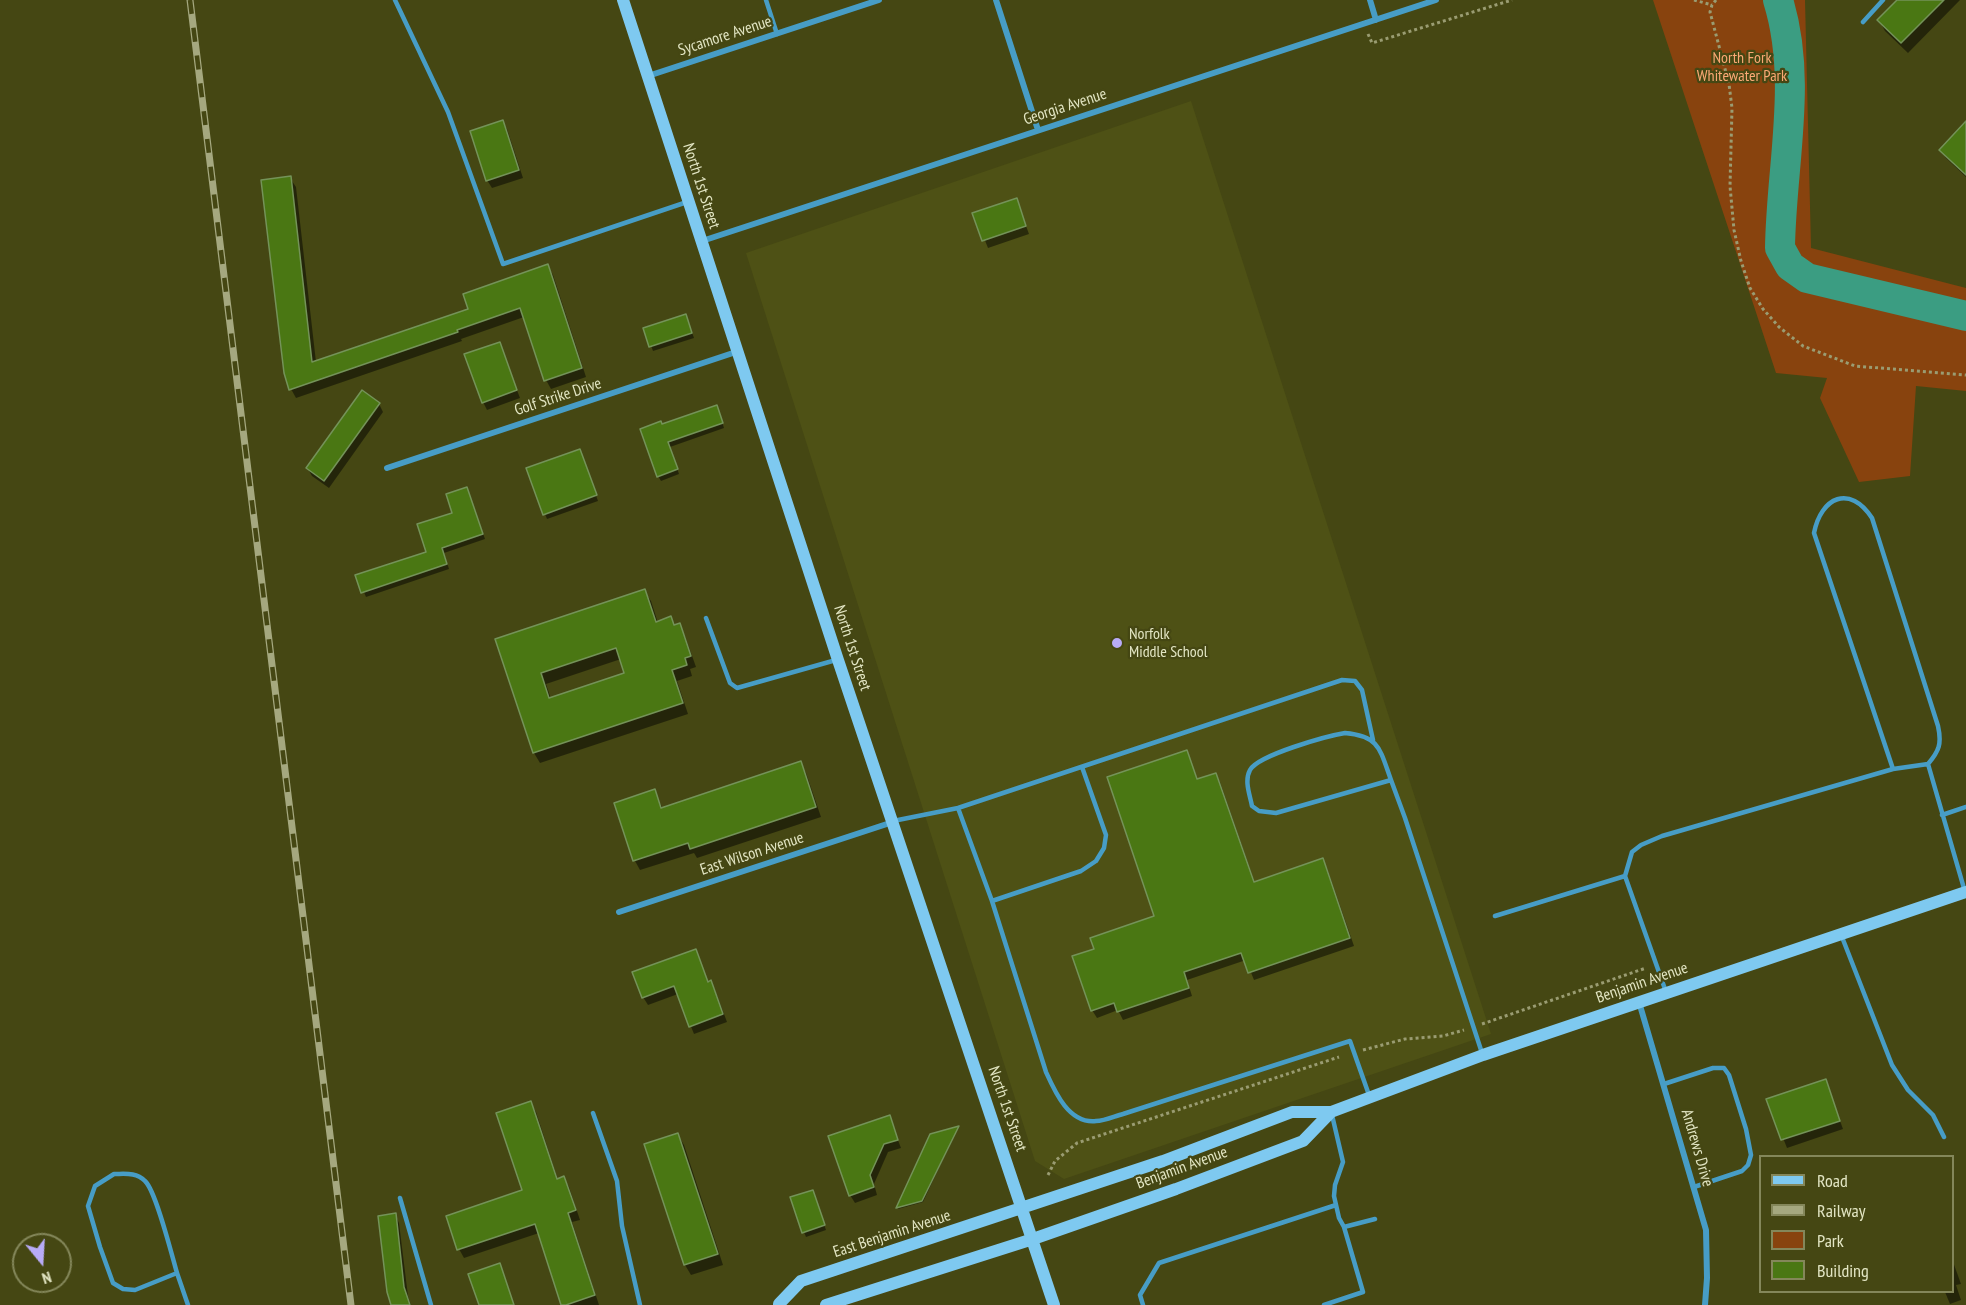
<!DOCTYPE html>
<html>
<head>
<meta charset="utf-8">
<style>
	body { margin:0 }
	#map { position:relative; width:1966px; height:1305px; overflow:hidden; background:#454713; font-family:"PT Sans Narrow",sans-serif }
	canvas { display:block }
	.legend { position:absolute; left:1759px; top:1155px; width:195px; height:138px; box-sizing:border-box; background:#454713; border:2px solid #84875a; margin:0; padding:8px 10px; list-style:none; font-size:18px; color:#e3e6c4 }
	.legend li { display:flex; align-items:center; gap:12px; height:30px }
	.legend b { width:30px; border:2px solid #84875a }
	.north { position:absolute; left:12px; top:1233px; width:60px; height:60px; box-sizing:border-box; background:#454713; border:2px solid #84875a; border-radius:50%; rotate:162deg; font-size:16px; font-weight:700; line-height:24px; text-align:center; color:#e3e6c4 }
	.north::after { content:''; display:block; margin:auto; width:21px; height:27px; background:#b8abf7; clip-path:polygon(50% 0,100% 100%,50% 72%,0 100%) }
</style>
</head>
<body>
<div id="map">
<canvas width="1966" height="1305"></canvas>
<ul class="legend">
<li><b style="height:8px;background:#7ec9f0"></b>Road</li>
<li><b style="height:8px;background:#a5a87f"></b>Railway</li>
<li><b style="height:16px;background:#88430e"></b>Park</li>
<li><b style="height:16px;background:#4a7713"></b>Building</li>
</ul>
<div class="north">N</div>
</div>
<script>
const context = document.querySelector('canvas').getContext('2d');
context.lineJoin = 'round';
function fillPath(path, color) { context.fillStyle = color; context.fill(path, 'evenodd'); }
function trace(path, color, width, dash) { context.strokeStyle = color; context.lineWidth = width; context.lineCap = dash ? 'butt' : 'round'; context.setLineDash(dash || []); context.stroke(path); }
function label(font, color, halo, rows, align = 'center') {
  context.font = font + ' "PT Sans Narrow",sans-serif'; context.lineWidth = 4.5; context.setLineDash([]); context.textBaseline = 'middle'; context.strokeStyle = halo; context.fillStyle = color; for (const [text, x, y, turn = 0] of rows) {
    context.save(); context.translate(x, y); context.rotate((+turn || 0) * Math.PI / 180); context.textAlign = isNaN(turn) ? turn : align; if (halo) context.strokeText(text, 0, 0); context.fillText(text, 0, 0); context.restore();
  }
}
fillPath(new Path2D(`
	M1191,101L1491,1034L1064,1179L1035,1161L746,253Z`), '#4e5115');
fillPath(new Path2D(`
	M1653,0H1805L1811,248L1966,288V391L1916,386L1910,476L1859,482L1820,398L1827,378L1776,373Z`), '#88430e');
fillPath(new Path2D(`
	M1899,0H1960L1908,53L1885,31L1879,20Z
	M503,122L507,129L523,178L492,188L487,180Z
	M1966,124V177L1946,158L1941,151Z
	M290,178L296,187L316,362L470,310L548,266L553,275L586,377L551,389L546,380L524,317L461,339L462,341L296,398L291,389Z
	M1016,199L1029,234L988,248L974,213Z
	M688,321L694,338L653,351L645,329Z
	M499,343L520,398L487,410L483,402Z
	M379,404L383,412L329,488L312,476L308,469Z
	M719,412L724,428L670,447L679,474L661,481L658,476L662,426Z
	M582,456L598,501L547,519L545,514Z
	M469,493L485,539L444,553L449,569L366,597L357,576L428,553Z
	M644,591L651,601L658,623L671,618L675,627L679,625L685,636L696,667L690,669L692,676L677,681L688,714L540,763L534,753L496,640ZM621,659L626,674L551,699L546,684Z
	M1187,752L1198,781L1216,775L1220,782L1255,883L1322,860L1327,868L1354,946L1254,980L1246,960L1187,980L1192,996L1123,1020L1118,1010L1097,1018L1092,1010L1096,950L1156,917Z
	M801,763L806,773L821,817L697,858L694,853L640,870L635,861L616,804L654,791L663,809Z
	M695,951L708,983L710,982L715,990L727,1022L694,1034L678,994L648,1005L643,997Z
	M1825,1080L1843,1129L1787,1148L1768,1100Z
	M531,1103L536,1112L558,1180L564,1178L569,1187L580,1220L572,1222L599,1305H563L539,1233L464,1258L459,1249L523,1191Z
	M889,1117L901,1148L888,1152L874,1184L877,1195L855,1203L850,1195Z
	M958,1127L923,1202L898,1209L931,1135Z
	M678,1135L684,1145L723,1265L691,1275L685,1265L646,1145Z
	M812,1191L826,1230L806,1237L804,1232Z
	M395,1215L399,1223L408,1296L411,1305H393Z
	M1952,1259L1961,1284L1956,1285L1961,1300L1950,1304L1945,1292H1952Z`), '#0007');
trace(new Path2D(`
	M1778,0C1803,80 1781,166 1780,248L1790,266L1807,278L1966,316`), '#3b9d82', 30);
const building = new Path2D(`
	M1897,0H1944L1901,43L1877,20Z
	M503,120L519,170L486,181L470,131Z
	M1966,121V175L1939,150Z
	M291,176L312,362L468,309L463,294L548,264L582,368L544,381L520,308L457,330L458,332L289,390L284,373L261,180Z
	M1017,198L1026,226L982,241L972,213Z
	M686,314L692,333L649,347L643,328Z
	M500,342L517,390L482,403L464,354Z
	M362,390L380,403L324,481L306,468Z
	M717,405L723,423L668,442L678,469L657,477L640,429L661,421L662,424Z
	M580,449L597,495L543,515L526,468Z
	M467,487L483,534L442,548L447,564L361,593L355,575L426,552L417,524L452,513L446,494Z
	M645,589L656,622L671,616L674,625L680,623L691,656L685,658L687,665L672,670L683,703L533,753L495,639ZM616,648L624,673L549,698L541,673Z
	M1187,750L1197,779L1216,773L1254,882L1323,858L1350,938L1248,973L1241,953L1184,972L1189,988L1117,1012L1114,1003L1091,1011L1072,956L1094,949L1090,938L1154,916L1107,777Z
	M801,761L816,807L690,849L688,843L633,861L614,803L655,789L661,808Z
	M696,949L708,982L711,980L723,1014L689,1027L674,986L642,998L632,972Z
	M1826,1079L1840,1121L1781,1140L1766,1099Z
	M531,1101L557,1179L564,1176L576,1210L568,1213L595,1295L566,1305H561L535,1224L457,1250L446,1216L522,1190L496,1113Z
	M890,1115L898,1140L884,1144L870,1175L874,1187L849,1196L828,1136Z
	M959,1126L922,1201L896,1208L930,1134Z
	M678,1133L718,1254L684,1265L644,1144Z
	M813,1190L825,1225L802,1233L790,1197Z
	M396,1213L404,1287L410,1305H391L387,1292L378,1216Z
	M500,1263L514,1305H479L468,1274Z`);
fillPath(building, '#4a7713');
trace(building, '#749359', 1.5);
trace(new Path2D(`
	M1694,0L1712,5
	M1716,0L1712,5L1710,12L1729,84L1732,108L1730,186L1734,230L1741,261L1750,288L1763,309L1779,327L1803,346L1855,366L1966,375
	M1368,34L1372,43L1512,0
	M1482,1024L1646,968
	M1363,1050L1405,1039L1443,1036L1464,1030
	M1048,1175L1055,1161L1077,1143L1339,1057`), '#9a9c72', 3, [3, 3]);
trace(new Path2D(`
	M395,0L448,112L503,264L687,202
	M766,0L777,34
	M1863,22L1883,0
	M706,618L730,683L737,688L836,660
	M1345,733C1380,736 1380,750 1391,780L1276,813L1259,811L1252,806C1250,795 1244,781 1250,770C1258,755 1327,736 1345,733Z
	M1893,769L1814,533C1821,497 1850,484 1872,518L1938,726C1942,744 1939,751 1928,764
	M1391,780L1405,818L1482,1053
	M958,808L992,901L1046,1072C1055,1092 1069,1124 1096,1121C1105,1121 1115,1116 1123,1114L1350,1041L1369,1095
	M1942,815L1966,807
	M893,821L958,808L1342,680L1355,681L1362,690L1373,740
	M992,901L1081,871L1096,861L1104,848L1106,835L1082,767
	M1495,916L1625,876
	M1842,937L1892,1065L1908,1090L1933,1115L1944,1137
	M1666,992L1625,876L1632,852L1641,845L1662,836L1893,769L1928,764L1965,892
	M1664,1084L1713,1068H1724L1729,1075L1746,1129L1751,1155L1748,1165L1742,1171L1694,1187
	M593,1113L617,1181L622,1226L640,1305
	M1332,1115L1343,1162L1335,1185L1334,1196L1339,1218L1344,1227L1375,1219
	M114,1174C125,1174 136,1172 145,1181C156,1191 172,1256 177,1273L135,1290L123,1289L113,1283L100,1247L88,1206L95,1186Z
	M400,1198L431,1305
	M177,1273L188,1305
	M1143,1305L1140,1295L1159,1263L1336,1205
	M1324,1305L1363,1292L1344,1227`), '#479dc6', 4.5);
trace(new Path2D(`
	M996,0L1038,130
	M1370,0L1376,20
	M648,76L879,0
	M702,241L1436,0
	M387,468L739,351
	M619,912L893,822
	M1639,1002L1706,1230L1707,1278L1705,1305`), '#479dc6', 6);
trace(new Path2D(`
	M623,0L838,660L1054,1305
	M779,1304L801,1281L1163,1161L1292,1112H1331L1483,1055L1966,892
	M826,1305L1033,1239L1176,1189L1303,1141L1331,1112`), '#7ec9f0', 12);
const rail = new Path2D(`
	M190,0L351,1305`);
trace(rail, '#a5a87f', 7);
trace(rail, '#454713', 4.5, [14]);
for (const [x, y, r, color] of [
	[1117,643,6,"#b8abf7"]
]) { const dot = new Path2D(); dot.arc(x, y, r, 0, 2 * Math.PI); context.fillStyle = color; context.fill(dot); trace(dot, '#454713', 2); }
label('16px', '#e3e6c4', '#454713', [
	["Sycamore Avenue",725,36,-18],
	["Georgia Avenue",1065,107,-18],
	["North 1st Street",701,186,72],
	["Golf Strike Drive",558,397,-18],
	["North 1st Street",852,648,72],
	["East Wilson Avenue",752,854,-18],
	["Benjamin Avenue",1642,983,-19],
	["North 1st Street",1007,1109,71],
	["Andrews Drive",1697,1148,74],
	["Benjamin Avenue",1182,1168,-20],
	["East Benjamin Avenue",892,1234,-18]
]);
label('16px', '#fba875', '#454713', [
	["North Fork",1742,58],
	["Whitewater Park",1742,76]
]);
label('16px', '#e3e6c4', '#454713', [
	["Norfolk",1129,634],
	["Middle School",1129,652]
], 'left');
</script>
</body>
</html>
